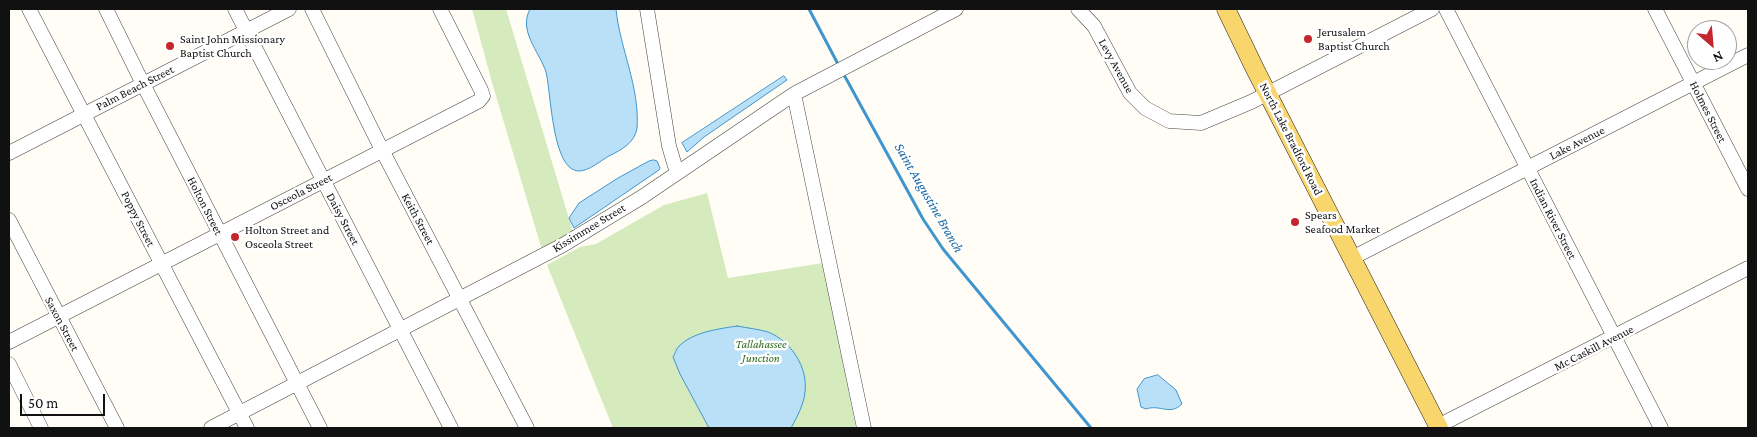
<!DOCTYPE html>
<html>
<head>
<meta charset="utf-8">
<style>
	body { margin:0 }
	#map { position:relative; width:1757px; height:437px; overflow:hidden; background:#fffdf5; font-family:"Crimson Pro",serif }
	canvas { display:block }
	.frame { position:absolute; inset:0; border:10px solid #111; pointer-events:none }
	.north { position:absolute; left:1687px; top:20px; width:50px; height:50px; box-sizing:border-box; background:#fff; border:1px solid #a0a0a0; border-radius:50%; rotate:153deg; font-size:14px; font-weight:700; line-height:20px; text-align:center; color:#111 }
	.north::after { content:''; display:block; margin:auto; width:18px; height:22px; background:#c4262e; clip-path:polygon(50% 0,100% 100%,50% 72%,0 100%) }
	.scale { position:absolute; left:20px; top:394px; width:85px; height:22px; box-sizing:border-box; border:2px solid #111; border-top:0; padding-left:6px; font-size:15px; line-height:18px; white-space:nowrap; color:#111; -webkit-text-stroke:4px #fff; paint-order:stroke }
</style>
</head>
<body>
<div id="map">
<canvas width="1757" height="437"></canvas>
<div class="frame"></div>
<div class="north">N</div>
<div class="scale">50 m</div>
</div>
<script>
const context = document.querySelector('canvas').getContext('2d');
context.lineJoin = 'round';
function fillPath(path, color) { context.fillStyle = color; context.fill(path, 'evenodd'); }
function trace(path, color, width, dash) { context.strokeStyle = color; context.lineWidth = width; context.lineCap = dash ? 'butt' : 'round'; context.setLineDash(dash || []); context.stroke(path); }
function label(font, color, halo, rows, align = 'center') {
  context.font = font + ' "Crimson Pro",serif'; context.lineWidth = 5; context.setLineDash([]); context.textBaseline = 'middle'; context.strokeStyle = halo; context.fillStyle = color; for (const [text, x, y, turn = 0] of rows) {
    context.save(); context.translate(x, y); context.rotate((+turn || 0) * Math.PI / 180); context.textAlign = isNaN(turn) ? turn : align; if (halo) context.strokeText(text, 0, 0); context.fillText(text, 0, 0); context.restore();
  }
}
fillPath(new Path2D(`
	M472,9H506L573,232L542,250L493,86Z
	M707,193L728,278L823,263L856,428H613L547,265L580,247L596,244L664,205Z`), '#d5ebbd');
const water = new Path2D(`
	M530,9H616C620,49 640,87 637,128C635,143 621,150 609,156C600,161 589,171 579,171C552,171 551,92 546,72C539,51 518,31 530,9Z
	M784,76L787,80L784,82L704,137L687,152L682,143Z
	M654,160L657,161L660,168L659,170L574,228L569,218L579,203L618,178L649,161Z
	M737,326C747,328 758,329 768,332C791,341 808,367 805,392C804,404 797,417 791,428H709L680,374L673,357C675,354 676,349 679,346C693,332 718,329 737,326Z
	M1158,375L1176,390L1182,404C1170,416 1160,404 1146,409L1141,407L1137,389L1144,379Z`);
fillPath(water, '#b9e0f7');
trace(water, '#3f96cf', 1);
trace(new Path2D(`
	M809,9L839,66
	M843,73L923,219L943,249L1091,428`), '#3f96cf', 3);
const minor = new Path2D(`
	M29,9L247,428
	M106,9L143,84L320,428
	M235,9L451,428
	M312,9L382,150L527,428
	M647,9L669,146L677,173
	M1078,9L1094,26L1130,93L1145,108L1169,121L1201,123L1251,102L1432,9
	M1446,9L1661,428
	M1655,9L1748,189
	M794,94L864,428
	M9,153L289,9
	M9,220L117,428
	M1352,258L1748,55
	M9,342L479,101L483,96L481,90L440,9
	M9,364L41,428
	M1438,426L1748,268
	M211,428L563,245L642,197L794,94L956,9`);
const major = new Path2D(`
	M1226,9L1256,71L1439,428`);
trace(minor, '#444', 15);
trace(major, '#222', 19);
trace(minor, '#fff', 14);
trace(major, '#f9d66b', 18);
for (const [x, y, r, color] of [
	[1308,39,5,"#c4262e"],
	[170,46,5,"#c4262e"],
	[1295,222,5,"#c4262e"],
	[235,237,5,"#c4262e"]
]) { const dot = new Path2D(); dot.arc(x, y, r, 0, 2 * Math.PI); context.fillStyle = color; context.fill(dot); trace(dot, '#fff', 2); }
label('12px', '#111', '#fff', [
	["Jerusalem",1318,32],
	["Baptist Church",1318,46],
	["Saint John Missionary",180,39],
	["Baptist Church",180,53],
	["Spears",1305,215],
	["Seafood Market",1305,229],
	["Holton Street and",245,230],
	["Osceola Street",245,244]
], 'left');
label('12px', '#111', '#fff', [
	["Levy Avenue",1116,66,61],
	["Palm Beach Street",135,88,-27],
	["Holmes Street",1708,112,63],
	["North Lake Bradford Road",1291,139,63],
	["Lake Avenue",1577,143,-27],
	["Osceola Street",301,192,-27],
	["Holton Street",205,206,63],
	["Poppy Street",138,219,63],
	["Daisy Street",343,219,62],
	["Keith Street",418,219,62],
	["Indian River Street",1553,219,63],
	["Kissimmee Street",589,228,-31],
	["Saxon Street",62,324,62],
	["Mc Caskill Avenue",1594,348,-27]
]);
label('italic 12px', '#2f6b1f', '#fff', [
	["Tallahassee",761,344],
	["Junction",761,358]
]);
label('italic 14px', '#1768a6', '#fff', [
	["Saint Augustine Branch",929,198,60]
]);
</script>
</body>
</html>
